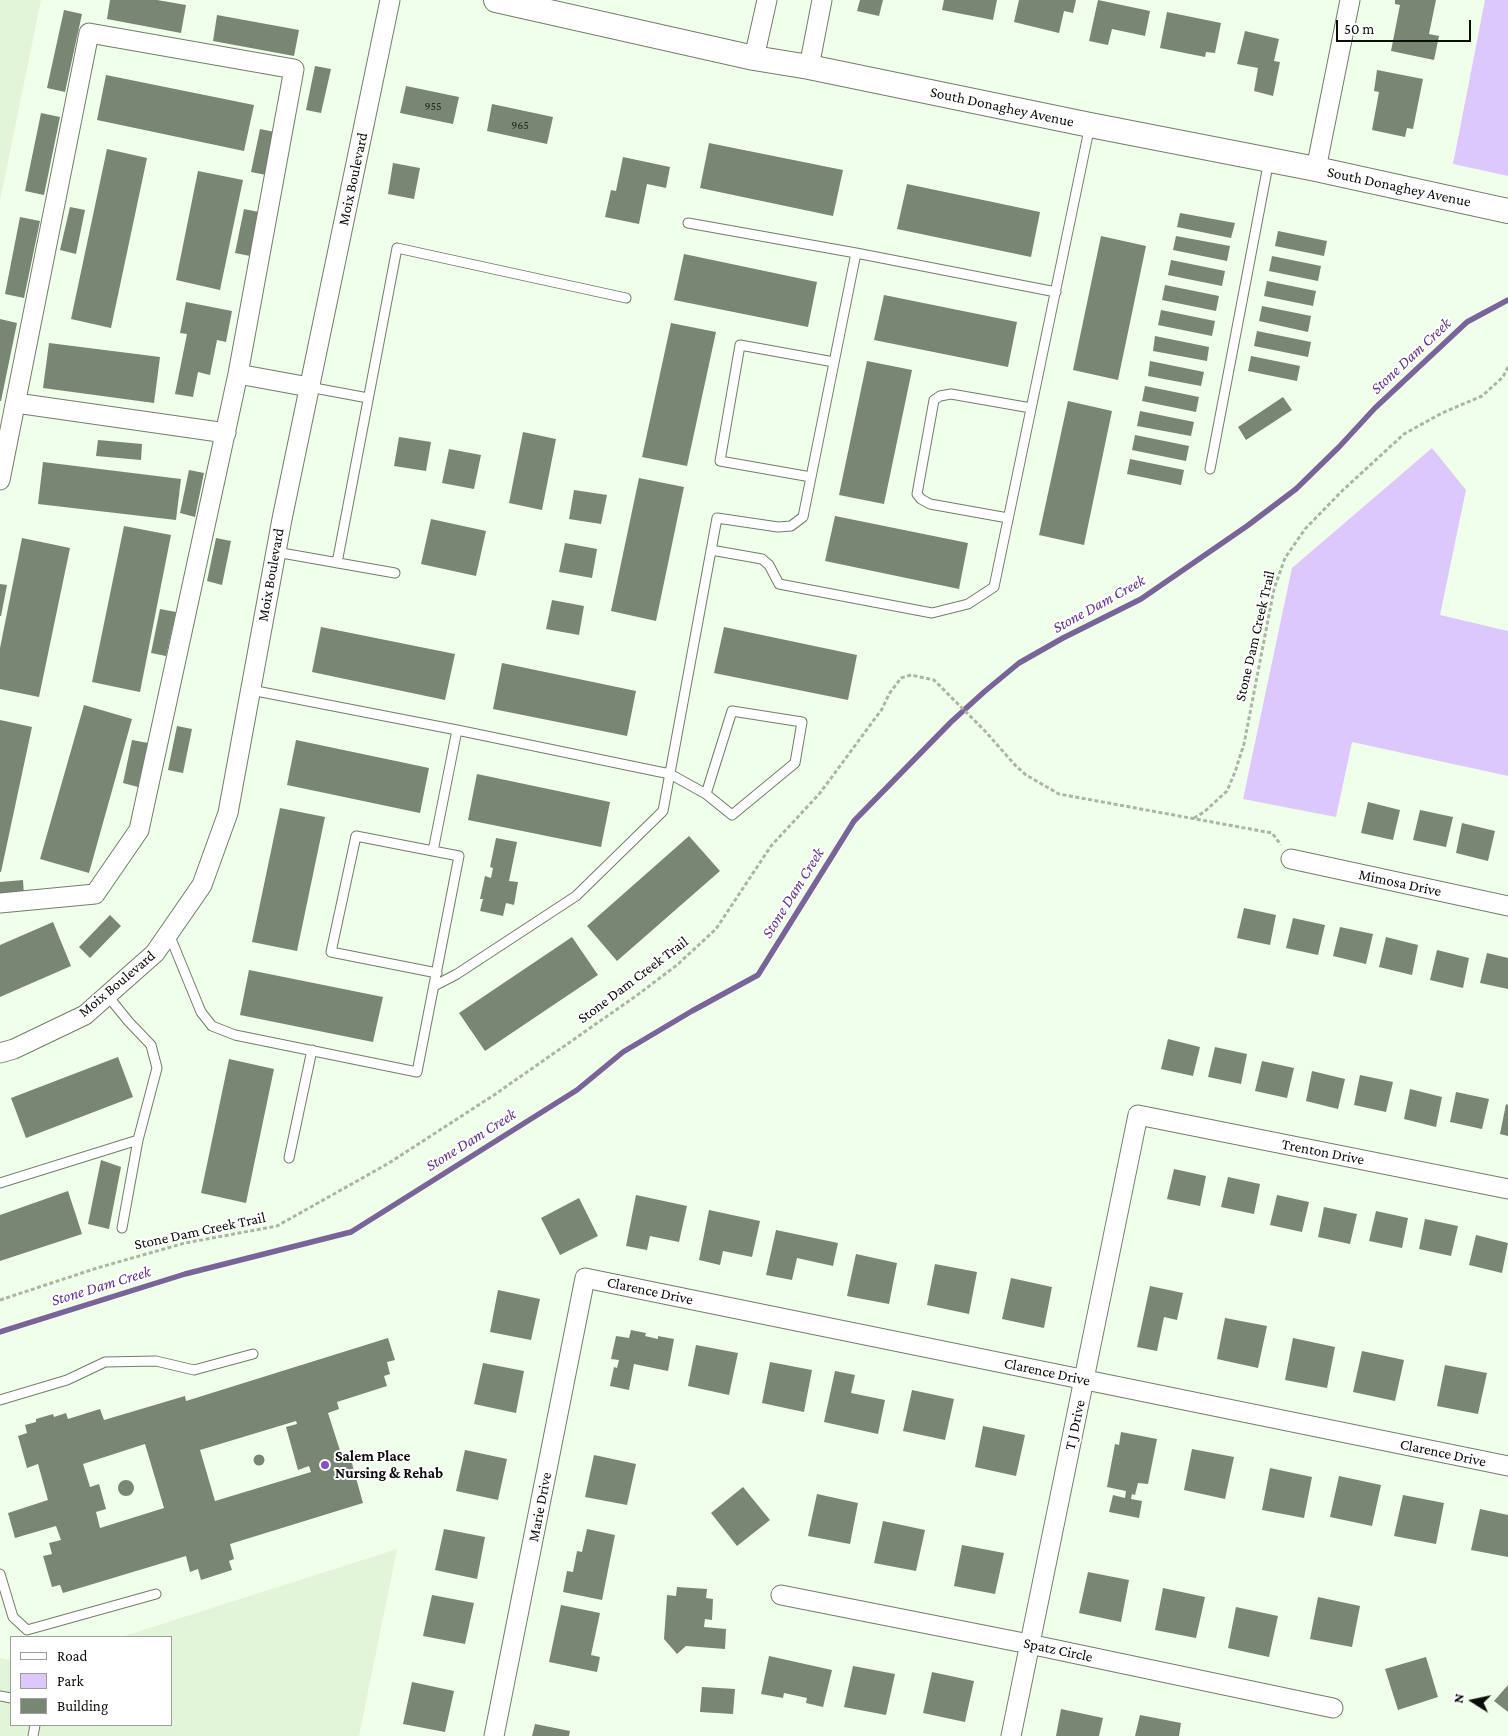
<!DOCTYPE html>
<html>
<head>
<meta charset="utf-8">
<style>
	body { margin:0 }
	#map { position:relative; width:1508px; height:1736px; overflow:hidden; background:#f0ffe9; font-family:"Crimson Pro",serif }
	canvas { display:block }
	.legend { position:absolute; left:10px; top:1636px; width:162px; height:90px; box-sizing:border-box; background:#fff; border:1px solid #9d9f9c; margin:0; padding:6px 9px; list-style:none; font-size:15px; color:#090e07 }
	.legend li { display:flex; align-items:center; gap:10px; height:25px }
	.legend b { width:25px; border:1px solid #9d9f9c }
	.north { position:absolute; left:1448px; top:1676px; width:50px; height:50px; -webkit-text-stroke:4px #fff; paint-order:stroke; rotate:280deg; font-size:14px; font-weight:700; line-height:20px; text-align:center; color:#090e07 }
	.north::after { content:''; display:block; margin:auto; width:18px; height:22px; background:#090e07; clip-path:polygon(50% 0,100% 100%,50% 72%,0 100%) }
	.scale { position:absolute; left:1336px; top:20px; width:135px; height:22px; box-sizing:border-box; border:2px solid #090e07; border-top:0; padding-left:6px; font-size:15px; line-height:18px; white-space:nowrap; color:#090e07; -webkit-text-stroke:4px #fff; paint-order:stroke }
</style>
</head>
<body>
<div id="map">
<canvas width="1508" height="1736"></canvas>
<ul class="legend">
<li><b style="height:6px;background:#fff"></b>Road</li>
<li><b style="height:14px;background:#dcc8fd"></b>Park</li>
<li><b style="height:14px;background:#798673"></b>Building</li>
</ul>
<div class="north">N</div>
<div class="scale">50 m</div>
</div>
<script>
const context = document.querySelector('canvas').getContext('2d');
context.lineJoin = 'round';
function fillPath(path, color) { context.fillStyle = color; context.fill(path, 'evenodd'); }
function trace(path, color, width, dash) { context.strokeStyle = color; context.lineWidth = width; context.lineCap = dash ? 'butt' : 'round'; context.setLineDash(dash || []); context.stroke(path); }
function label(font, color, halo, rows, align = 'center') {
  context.font = font + ' "Crimson Pro",serif'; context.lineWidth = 4; context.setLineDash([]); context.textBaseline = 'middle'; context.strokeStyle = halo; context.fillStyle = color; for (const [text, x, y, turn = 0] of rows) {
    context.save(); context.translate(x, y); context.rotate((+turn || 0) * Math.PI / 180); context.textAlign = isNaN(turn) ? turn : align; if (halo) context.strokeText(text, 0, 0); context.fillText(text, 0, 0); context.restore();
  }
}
fillPath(new Path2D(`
	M0,0H41L0,201Z
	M397,1549L359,1736H0V1658L11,1660V1725H171V1637H121Z`), '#e2f5d9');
fillPath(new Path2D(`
	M1485,0H1508V176L1453,164Z
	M1432,448L1466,490L1440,615L1508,631V776L1352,742L1336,817L1243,799L1292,568Z`), '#dcc8fd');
trace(new Path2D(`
	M0,1332L185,1274L351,1232L577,1090L623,1052L692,1011L758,975L854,821L951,722L984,692L1019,663L1063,638L1141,599L1247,526L1296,489L1339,447L1375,408L1467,322L1508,300`), '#796499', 5.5);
fillPath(new Path2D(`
	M110,0H157L186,5L181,33L107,19Z
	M860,0H883L879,16L857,11Z
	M944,0H997L993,20L942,10Z
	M1019,0H1076L1073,13L1064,11L1059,33L1014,22Z
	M1098,0L1150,11L1145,36L1112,29L1108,45L1089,41Z
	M1395,0H1436L1429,34L1439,36L1434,60L1391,51L1400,5L1395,4Z
	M64,10L82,14L65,92L47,88Z
	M1167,12L1221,23L1215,53L1206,52L1205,57L1160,48Z
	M217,15L299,30L294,56L213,41Z
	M1245,31L1279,39L1274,61L1280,62L1273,96L1254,91L1258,68L1237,64Z
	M315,66L331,69L321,113L306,110Z
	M1377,70L1423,79L1413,129L1407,128L1405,137L1372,130L1379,92L1374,91Z
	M106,75L254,105L244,151L97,120Z
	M406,86L459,97L453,124L400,113Z
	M492,104L553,117L547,144L487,131Z
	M41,113L60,117L44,195L25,191Z
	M260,129L275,132L266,175L251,172Z
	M709,143L843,170L833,216L700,188Z
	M107,149L147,158L111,328L71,319Z
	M623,157L670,167L666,188L647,184L639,224L605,217L611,190L616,191Z
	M393,163L420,168L414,199L388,194Z
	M198,171L243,180L220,290L176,280Z
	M907,184L1040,212L1031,257L897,229Z
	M70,207L85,210L76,254L60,250Z
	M244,209L259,212L250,256L235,253Z
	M1180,213L1235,223L1231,238L1177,227Z
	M20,217L40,221L24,298L5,294Z
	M1278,231L1327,241L1324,256L1275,246Z
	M1101,236L1146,246L1118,380L1073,370Z
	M1176,236L1230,246L1227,261L1173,250Z
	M684,254L817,282L808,327L674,300Z
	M1272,256L1321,266L1318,281L1269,271Z
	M1171,260L1225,271L1222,286L1168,275Z
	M1267,281L1316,291L1313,306L1264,296Z
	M1165,285L1219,296L1216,311L1162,300Z
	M884,295L1017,322L1008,367L874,340Z
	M186,302L232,311L226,342L217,340L210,375L198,372L193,397L175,394L187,334L180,333Z
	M1262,306L1311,316L1308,332L1259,321Z
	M1161,310L1215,321L1212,336L1158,325Z
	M0,319L17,323L1,401H0Z
	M671,323L716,332L687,466L642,457Z
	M1257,331L1311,342L1308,357L1254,346Z
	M1155,336L1209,347L1207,361L1153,351Z
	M49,343L160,357L154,403L43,388Z
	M1251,356L1300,366L1297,381L1248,371Z
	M867,361L912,370L884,504L839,495Z
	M1150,361L1204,372L1201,386L1148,376Z
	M1145,386L1199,397L1196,412L1142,401Z
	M1283,397L1292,410L1246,440L1238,427Z
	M1068,401L1112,411L1084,545L1039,535Z
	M1140,411L1194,422L1191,436L1137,426Z
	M523,432L556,439L542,510L509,503Z
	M1135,435L1189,446L1186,461L1132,450Z
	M399,437L431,442L426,471L394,466Z
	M98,440L142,444L141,460L96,456Z
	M449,449L481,455L474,489L442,483Z
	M1130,459L1184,470L1181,485L1127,474Z
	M43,462L181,479L176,520L38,504Z
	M189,470L204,473L195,517L180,513Z
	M639,478L684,487L656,621L611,611Z
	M574,490L607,495L601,524L569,519Z
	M835,516L968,543L959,589L825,561Z
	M431,519L486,531L476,576L421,564Z
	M124,526L171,535L140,692L92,682Z
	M22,538L70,548L39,697L0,689V648Z
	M216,538L231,541L222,585L207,581Z
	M565,543L597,549L592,578L559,572Z
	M0,584L7,585L1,616H0Z
	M552,600L584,606L579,635L546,629Z
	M160,609L176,612L166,656L151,653Z
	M321,627L455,654L445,700L312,672Z
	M724,627L857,655L848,700L714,673Z
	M502,663L636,691L627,736L493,709Z
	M84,705L132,719L89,873L40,859Z
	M0,720L32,727L1,872H0Z
	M177,726L192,729L183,773L168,770Z
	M132,740L148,743L138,787L123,783Z
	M296,740L429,768L420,813L287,785Z
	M477,774L610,802L601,847L468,820Z
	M1368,802L1400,810L1393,840L1361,833Z
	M280,808L325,817L297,951L252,942Z
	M1420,810L1453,817L1446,847L1413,840Z
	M1462,823L1495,831L1488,861L1456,853Z
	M689,836L720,871L617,961L587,926Z
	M496,838L517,842L509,881L518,882L514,905L506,903L503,916L480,911L483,899H480L485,876L491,878L493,868L490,867Z
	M23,880L24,896L0,898V882Z
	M1244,908L1276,915L1270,945L1237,938Z
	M110,915L121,926L90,958L79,947Z
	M1293,918L1325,925L1318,955L1286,948Z
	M53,922L71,966L0,997V945Z
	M1340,927L1373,934L1366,964L1333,956Z
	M572,937L598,975L485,1051L459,1013Z
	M1386,937L1418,945L1412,975L1379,967Z
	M1437,950L1469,958L1463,988L1430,980Z
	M1487,953L1508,958V989L1480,983Z
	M249,970L383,997L373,1042L240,1015Z
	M1168,1039L1200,1047L1193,1076L1161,1069Z
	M1215,1047L1247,1054L1241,1084L1208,1077Z
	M118,1057L133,1097L26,1138L11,1098Z
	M229,1059L274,1069L246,1203L201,1193Z
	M1262,1061L1294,1068L1287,1098L1255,1091Z
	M1312,1071L1345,1079L1338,1109L1306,1101Z
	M1360,1075L1393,1082L1386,1112L1354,1105Z
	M1410,1089L1442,1097L1436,1127L1404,1119Z
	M1456,1092L1489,1099L1482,1129L1450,1122Z
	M1506,1104L1508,1105V1136L1500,1134Z
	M101,1160L121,1167L109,1229L88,1224Z
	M1174,1169L1206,1176L1200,1206L1167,1199Z
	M1228,1177L1260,1184L1254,1214L1221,1207Z
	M68,1191L82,1234L0,1261V1215Z
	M636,1195L687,1206L679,1242L650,1236L647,1250L626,1246Z
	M1277,1195L1309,1202L1302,1232L1270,1225Z
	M579,1198L598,1236L560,1255L541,1218Z
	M1324,1207L1357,1214L1350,1244L1318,1237Z
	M709,1210L760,1221L752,1257L723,1251L720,1265L699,1260Z
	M1376,1211L1408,1218L1402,1248L1369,1241Z
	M1425,1219L1458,1226L1451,1256L1419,1249Z
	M776,1230L838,1243L833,1266L797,1258L792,1280L766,1275Z
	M1476,1235L1508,1243L1502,1273L1469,1265Z
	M856,1254L897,1263L889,1304L847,1296Z
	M935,1264L977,1272L969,1314L927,1305Z
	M1011,1278L1052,1287L1044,1328L1002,1319Z
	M1150,1286L1183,1293L1177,1320L1164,1317L1157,1351L1137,1347Z
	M498,1290L540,1299L531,1340L490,1332Z
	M1225,1318L1267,1326L1258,1368L1217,1359Z
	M631,1330L646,1333L645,1336L658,1339V1336L674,1339L668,1371L634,1364L629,1390L610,1386L614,1367L617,1368L619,1360L611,1359L616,1336L629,1338Z
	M388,1338L395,1360L387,1362L390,1374L384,1376L387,1386L337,1402L339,1409L328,1413L344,1463L351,1460L363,1503L230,1544L234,1559L229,1561L232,1570L201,1580L198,1569L190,1572L186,1556L63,1593L60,1585L52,1587L43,1556L52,1554L49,1543L61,1540L56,1526L15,1538L8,1513L48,1500L38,1464L27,1468L18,1436L27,1433L25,1425L36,1422V1419L53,1414L54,1417L66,1413L68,1419L100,1409L104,1420L185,1396L186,1401ZM296,1421L297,1424L286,1427L298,1470L309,1466L311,1472L215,1501L200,1450ZM145,1444L164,1508L100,1528L96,1512L106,1509L99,1484L90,1487L83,1464Z
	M1293,1338L1335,1347L1327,1388L1285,1380Z
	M696,1345L738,1353L729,1395L688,1386Z
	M1362,1351L1404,1360L1395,1401L1353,1392Z
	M770,1362L812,1370L804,1412L762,1403Z
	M483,1363L524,1371L516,1413L474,1404Z
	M1445,1365L1487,1373L1478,1414L1437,1406Z
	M835,1371L855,1375L851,1393L885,1400L878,1434L824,1422Z
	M912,1390L954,1399L945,1440L903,1431Z
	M983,1426L1025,1435L1016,1476L975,1467Z
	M1121,1432L1157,1439L1148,1484L1138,1483L1135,1495L1132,1494L1131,1499L1142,1501L1139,1518L1109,1512L1113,1495L1125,1498L1126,1491L1107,1487L1115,1444L1119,1445Z
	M1192,1449L1234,1457L1225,1499L1184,1490Z
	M465,1450L507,1459L498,1500L456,1491Z
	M253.5 1460a5.5 5.5 0 1 1 11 0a5.5 5.5 0 1 1-11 0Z
	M594,1455L636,1464L627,1505L585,1497Z
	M1270,1468L1312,1477L1304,1518L1262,1510Z
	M1339,1476L1381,1485L1372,1526L1330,1517Z
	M118 1488a8 8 0 1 1 16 0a8 8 0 1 1-16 0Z
	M743,1487L770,1520L737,1546L711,1513Z
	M817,1494L858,1503L850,1544L808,1536Z
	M1403,1495L1444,1503L1436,1544L1394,1536Z
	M1480,1509L1508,1515V1557L1471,1550Z
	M883,1521L925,1530L916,1571L874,1563Z
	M444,1529L485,1537L477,1579L435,1570Z
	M587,1529L615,1535L602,1600L563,1592L567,1571L573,1572L577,1551L582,1552Z
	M962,1545L1004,1553L995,1594L954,1586Z
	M1088,1572L1129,1580L1121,1622L1079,1613Z
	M677,1587L707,1589L706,1598L713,1599L712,1620L705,1619L704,1627L726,1629L725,1649L686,1646L677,1654L664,1639L667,1595L676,1596Z
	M1163,1588L1205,1597L1196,1638L1155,1630Z
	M432,1595L474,1603L465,1644L423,1636Z
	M1318,1597L1360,1606L1352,1647L1310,1639Z
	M561,1605L600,1613L591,1655L600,1657L597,1672L549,1662Z
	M1236,1607L1278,1616L1269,1657L1228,1648Z
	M769,1656L832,1670L823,1707L806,1703L807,1698L784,1693L783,1698L761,1694Z
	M1426,1657L1438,1697L1398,1710L1385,1669Z
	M853,1666L895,1674L886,1715L844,1707Z
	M932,1672L974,1681L965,1722L923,1713Z
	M412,1682L454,1691L445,1732L403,1724Z
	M1508,1685V1712L1494,1701Z
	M702,1687L735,1689L733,1714L700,1712Z
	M1061,1709L1103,1718L1099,1736H1056Z
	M1140,1715L1181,1723L1179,1736H1135Z
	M535,1724L570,1731L569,1736H532Z`), '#798673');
const service = new Path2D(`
	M688,223L856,253
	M309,387L368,398
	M1210,469L1269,160
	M811,477L720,461L740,345L834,362
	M1008,518L930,504L921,499L917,494L934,400L940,396L951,394L1031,408
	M711,550L762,559L769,565L779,584L932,613L968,604L994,587L1090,125
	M276,552L395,573
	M337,563L397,248L626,298
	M457,730L670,774L706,794L732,815L795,763L802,722L732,711L706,794
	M433,851L356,836L331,952L437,973
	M169,934L201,1012L212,1026L235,1035L417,1072L459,856L433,851L457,730L251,690
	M434,986L457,974L576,896L663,811L717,518L778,527L791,526L803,517L856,253L1056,292
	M289,1158L312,1050
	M0,1183L138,1140L157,1068L151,1045L129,1022L107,995
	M122,1228L138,1140
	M0,1400L67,1380L105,1362L156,1361L194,1370L253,1354
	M0,1574L13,1617L27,1630L156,1594
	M0,1696L11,1698
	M33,1736L35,1725`);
const minor = new Path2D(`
	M754,58L767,0
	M809,67L822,0
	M1316,169L1350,0
	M238,374L309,387
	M16,403L226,433
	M0,480L89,33L294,69L238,374L139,830L95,894L0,903
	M1291,859L1508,906
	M0,1053L14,1049L85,1015L155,953L202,885L228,813L282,519L390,0
	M781,1595L1029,1644L1333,1708
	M494,1736L585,1278L1508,1466
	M1011,1736L1138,1115L1508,1189`);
const tertiary = new Path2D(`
	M496,0L754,58L809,67L1090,125L1316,169L1508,211`);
trace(service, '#717d6b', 11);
trace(minor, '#717d6b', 21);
trace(tertiary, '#717d6b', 26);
trace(new Path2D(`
	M1194,818L1204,812L1227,791L1235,772L1244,744L1274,589L1285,558L1305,529L1342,491L1404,434L1442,413L1482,396L1503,377L1508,367
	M0,1300L97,1268L185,1243L277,1226L389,1163L494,1095L636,996L677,965L716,929L771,846L820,793L882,709L889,694L901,678L911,675L934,680L985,731L1015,765L1026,775L1059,794L1272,833L1281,845`), '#aab6a5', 3, [4, 2.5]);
trace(service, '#fff', 9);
trace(minor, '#fff', 19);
trace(tertiary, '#fff', 24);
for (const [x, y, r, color] of [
	[325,1465,5,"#864fc7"]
]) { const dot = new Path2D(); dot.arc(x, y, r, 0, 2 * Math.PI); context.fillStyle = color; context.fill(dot); trace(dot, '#fff', 2); }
label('12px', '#252c22', null, [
	["955",433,106],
	["965",520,125]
]);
label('15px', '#090e07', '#fff', [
	["South Donaghey Avenue",1002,107,12],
	["Moix Boulevard",353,179,-78],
	["South Donaghey Avenue",1399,187,12],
	["Moix Boulevard",271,575,-80],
	["Stone Dam Creek Trail",1255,636,-77],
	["Mimosa Drive",1400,883,12],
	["Stone Dam Creek Trail",633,980,-37],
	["Moix Boulevard",117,984,-40],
	["Trenton Drive",1323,1152,11],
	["Stone Dam Creek Trail",200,1231,-12],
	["Clarence Drive",650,1291,12],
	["Clarence Drive",1047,1372,12],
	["T J Drive",1075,1425,-78],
	["Clarence Drive",1443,1453,12],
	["Marie Drive",540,1507,-79],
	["Spatz Circle",1058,1650,12]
]);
label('bold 15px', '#090e07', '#fff', [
	["Salem Place",335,1456],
	["Nursing & Rehab",335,1473]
], 'left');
label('italic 16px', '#5f3390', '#fff', [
	["Stone Dam Creek",1411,356,-43],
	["Stone Dam Creek",1099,604,-29],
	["Stone Dam Creek",793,893,-58],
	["Stone Dam Creek",471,1140,-32],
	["Stone Dam Creek",101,1286,-17]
]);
</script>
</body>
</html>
